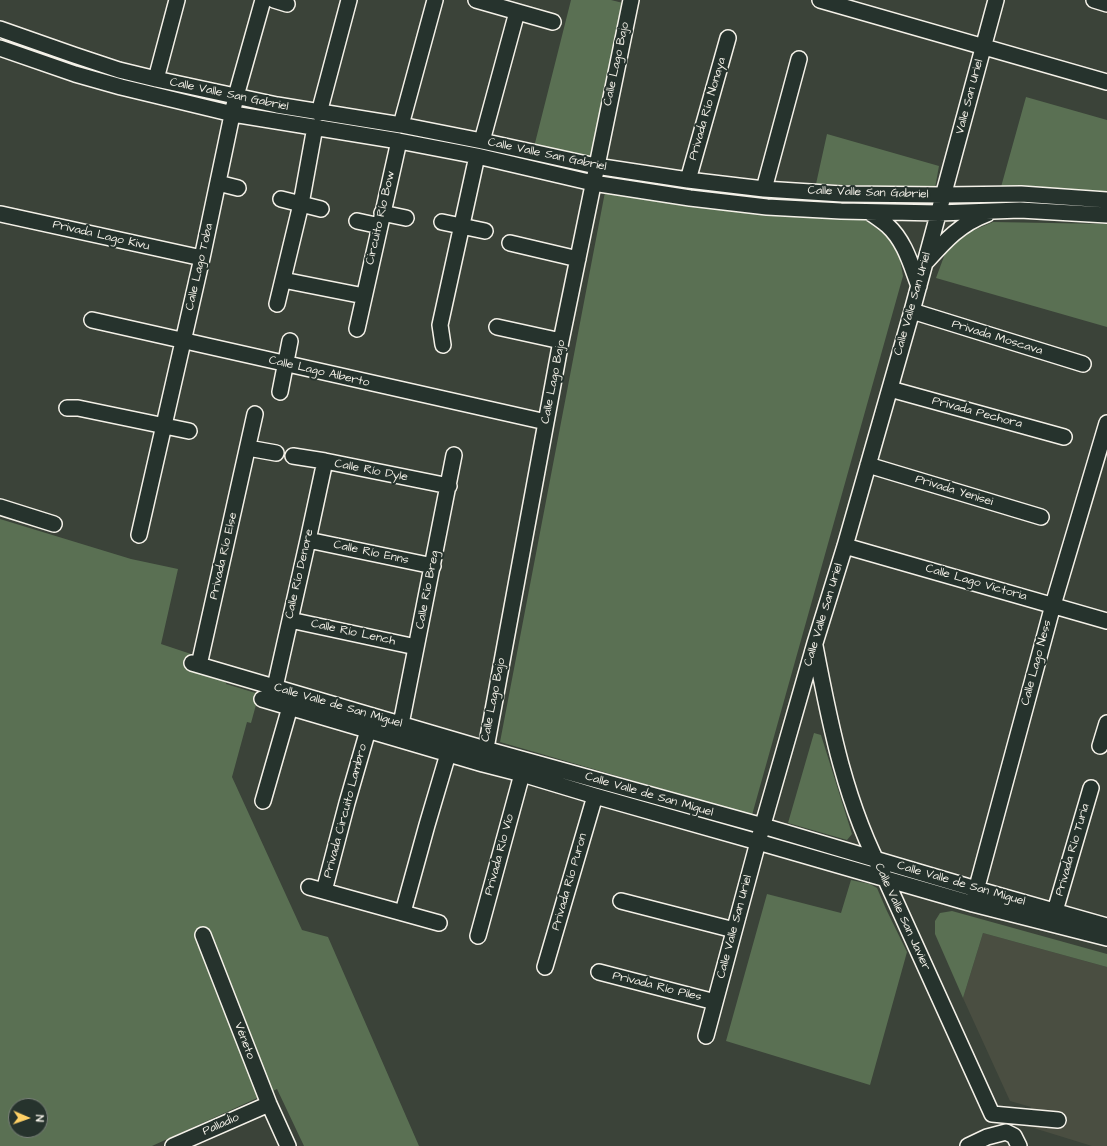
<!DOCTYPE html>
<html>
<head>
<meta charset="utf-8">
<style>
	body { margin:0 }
	#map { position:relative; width:1107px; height:1146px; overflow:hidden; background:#3b4339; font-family:"Architects Daughter",sans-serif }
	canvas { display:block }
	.north { position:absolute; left:8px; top:1098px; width:40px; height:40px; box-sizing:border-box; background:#26332d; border:1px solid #787f78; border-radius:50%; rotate:92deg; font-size:11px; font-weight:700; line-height:16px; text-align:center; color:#f4f1e8 }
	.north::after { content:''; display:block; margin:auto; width:14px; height:18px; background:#ffd166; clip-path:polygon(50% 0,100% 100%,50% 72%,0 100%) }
</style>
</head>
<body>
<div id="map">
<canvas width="1107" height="1146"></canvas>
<div class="north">N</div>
</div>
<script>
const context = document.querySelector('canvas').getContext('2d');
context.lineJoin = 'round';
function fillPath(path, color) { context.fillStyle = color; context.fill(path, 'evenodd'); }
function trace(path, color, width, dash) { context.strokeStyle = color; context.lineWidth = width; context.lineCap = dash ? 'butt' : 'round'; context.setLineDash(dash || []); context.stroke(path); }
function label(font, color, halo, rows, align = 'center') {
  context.font = font + ' "Architects Daughter",sans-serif'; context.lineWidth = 4; context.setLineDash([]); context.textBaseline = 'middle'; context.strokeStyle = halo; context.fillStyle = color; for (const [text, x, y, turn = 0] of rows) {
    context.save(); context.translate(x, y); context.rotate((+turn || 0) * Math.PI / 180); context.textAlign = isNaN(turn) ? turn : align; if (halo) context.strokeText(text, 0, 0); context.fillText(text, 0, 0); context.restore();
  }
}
fillPath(new Path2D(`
	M983,933L1107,967V1146H1092L1024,1125L1031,1107L1010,1101L963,998Z`), '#4a4e41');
fillPath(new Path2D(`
	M571,0H611L623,3L592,160L534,147Z
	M1026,97L1107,120V192L1001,187Z
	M827,134L939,166L935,188L816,184Z
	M605,192L863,218L897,244L903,276L752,815L500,742Z
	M993,222L1107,224V327L936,278L946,251L965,234Z
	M0,519L131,559L178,569L161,644L191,654L188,666L225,680L226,684L259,694L251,723L247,722L232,777L302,930L328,937L419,1146H304L277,1089L152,1146H0ZM16,1106H40V1130H16Z
	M814,733L821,735L852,834L847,840L788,823Z
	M851,880L870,884L877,888L886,909L907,952L870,1085L726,1041L767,894L841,913Z
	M952,911L1107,954V967L983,933L963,998L935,934V921L940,913Z`), '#5a7053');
const minor = new Path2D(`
	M274,0L287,4
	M476,0L553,22
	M820,0L1107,82
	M1094,0L1107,4
	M0,29L74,55L119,70L156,79L277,105L401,125L482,141L596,166L688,180L764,189L842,194L944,195L1021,194L1107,200
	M0,48L75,74L121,87L233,114L399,141L477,156L593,183L690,198L767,207L841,211L939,213L1020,210L1107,215
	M156,79L177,0
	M319,113L349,0
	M401,125L435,0
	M482,141L517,12
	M688,180L728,38
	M218,183L238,188
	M764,189L799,59
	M281,199L321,209
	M869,212C875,216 881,220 887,225C905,241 911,265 919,286
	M382,213L406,218
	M1,214L202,258
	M357,221L380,226
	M442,222L485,231
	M510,243L578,259
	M927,261C945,241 960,224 987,214
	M283,280L364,296
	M277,304L301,204L315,127
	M912,311L1083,364
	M92,320L546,422
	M497,327L561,341
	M357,329L399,141
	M443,345L440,325L477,156
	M890,389L1064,437
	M280,392L290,341
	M67,408H78L189,431
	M248,448L276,453
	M293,456L325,461L449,486
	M868,465L1041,517
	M0,507L54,524
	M139,535L202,258L236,96L263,0
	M308,540L433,566
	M845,546L1107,621
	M290,620L416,647
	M815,646C830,725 846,806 885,878L992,1114L1058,1120
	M192,663L485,749L763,826L976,889L1107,926
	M199,665L255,414
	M275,687L308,540L325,461
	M262,699L483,764L522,774L595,796L758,842L973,904L1107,938
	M401,724L454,455
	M1100,746L1107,723
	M484,759L561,341L631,0
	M263,801L290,707
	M309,887L439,923
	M324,891L347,803L368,730
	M974,898L1053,605L1107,423
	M621,901L734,930
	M1055,911L1091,788
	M403,912L427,825L448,754
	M203,935L269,1104L288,1146
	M478,936L522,774
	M545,967L595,796
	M599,972L715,1002
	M706,1036L758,842L815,643L845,546L912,311L996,0
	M173,1146L269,1104
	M968,1146L987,1137L1006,1132L1014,1136L1019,1146`);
trace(minor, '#f4f1e8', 18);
trace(minor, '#26332d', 15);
label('12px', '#f4f1e8', '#26332d', [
	["Calle Lago Bajo",617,64,-78],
	["Calle Valle San Gabriel",229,95,12],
	["Valle San Uriel",970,97,-75],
	["Privada Río Nonaya",708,109,-74],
	["Calle Valle San Gabriel",547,155,12],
	["Calle Valle San Gabriel",868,193,2],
	["Circuito Río Bow",381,218,-77],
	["Privada Lago Kivu",101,236,13],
	["Calle Lago Toba",200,267,-77],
	["Calle Valle San Uriel",913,304,-74],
	["Privada Moscava",997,338,17],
	["Calle Lago Alberto",319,372,13],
	["Calle Lago Bajo",554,382,-79],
	["Privada Pechora",977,413,15],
	["Calle Río Dyle",371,471,11],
	["Privada Yenisei",954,491,17],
	["Calle Río Enns",371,553,12],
	["Privada Río Else",224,556,-77],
	["Calle Río Denore",300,574,-77],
	["Calle Lago Victoria",976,583,16],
	["Calle Río Breg",428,590,-79],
	["Calle Valle San Uriel",824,615,-73],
	["Calle Río Lench",353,633,12],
	["Calle Lago Ness",1037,663,-75],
	["Calle Lago Bajo",494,700,-79],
	["Calle Valle de San Miguel",338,706,16],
	["Calle Valle de San Miguel",649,795,16],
	["Privada Circuito Lambro",346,811,-75],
	["Privada Río Turia",1073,850,-74],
	["Privada Río Vío",500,855,-75],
	["Privada Río Puron",570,882,-74],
	["Calle Valle de San Miguel",961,884,16],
	["Calle Valle San Javier",902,917,65],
	["Calle Valle San Uriel",735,927,-75],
	["Privada Río Piles",657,987,14],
	["Véneto",244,1041,69],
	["Palladio",221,1125,-24]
]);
</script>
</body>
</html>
